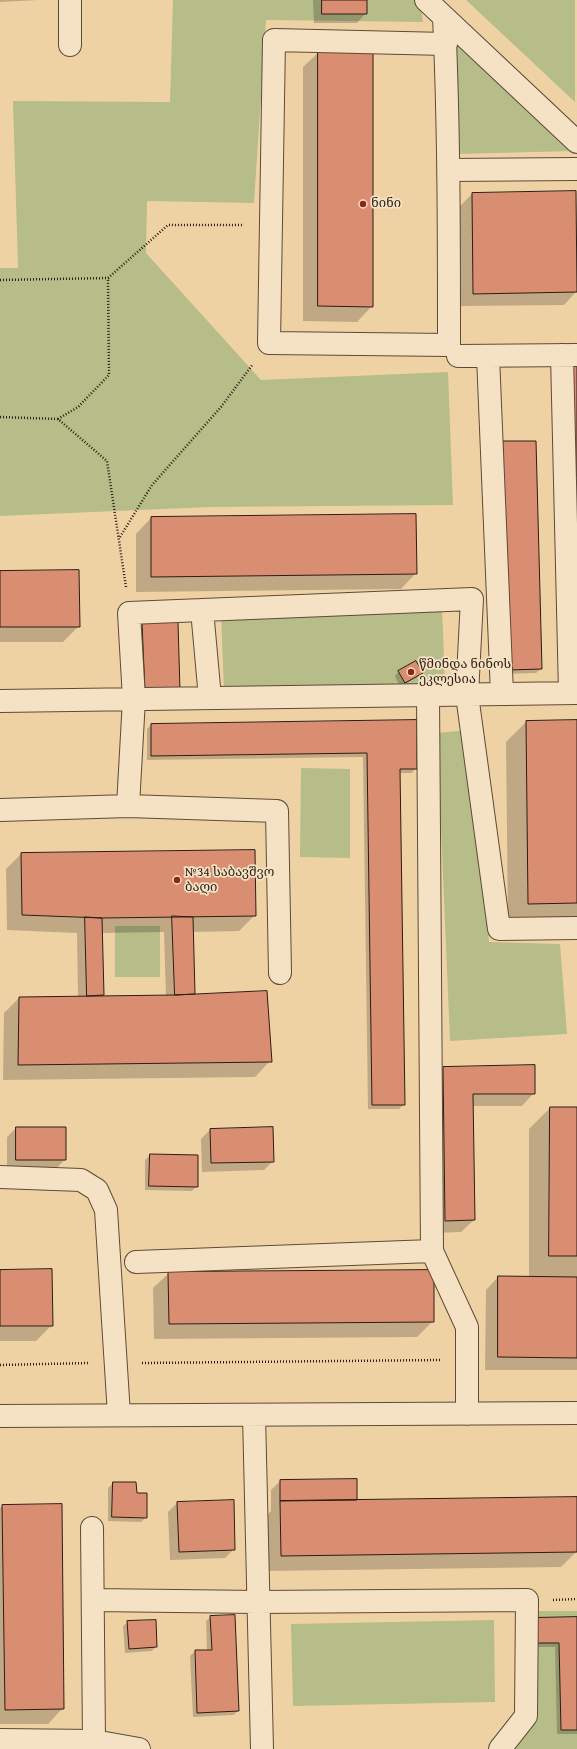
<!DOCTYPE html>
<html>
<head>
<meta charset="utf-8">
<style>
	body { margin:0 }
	canvas { display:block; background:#efd2a4 }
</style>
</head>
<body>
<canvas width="577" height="1749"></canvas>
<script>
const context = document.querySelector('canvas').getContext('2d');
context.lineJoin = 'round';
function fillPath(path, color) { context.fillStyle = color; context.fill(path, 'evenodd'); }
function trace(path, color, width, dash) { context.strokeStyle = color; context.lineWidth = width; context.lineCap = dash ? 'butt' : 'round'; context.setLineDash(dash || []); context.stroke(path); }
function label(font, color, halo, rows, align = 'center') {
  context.font = font + ' "Gentium Book Plus","Noto Serif Georgian",serif'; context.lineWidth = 3.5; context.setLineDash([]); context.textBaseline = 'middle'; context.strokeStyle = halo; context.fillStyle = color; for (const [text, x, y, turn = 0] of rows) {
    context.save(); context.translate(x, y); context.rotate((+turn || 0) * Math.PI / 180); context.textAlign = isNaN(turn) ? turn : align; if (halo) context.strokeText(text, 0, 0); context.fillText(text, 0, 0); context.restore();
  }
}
fillPath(new Path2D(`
	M173,0H420L423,22L266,20L254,203L147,201L146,253L261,380L448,372L453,505L209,507L0,516V268H18L13,101L170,102Z
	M466,0H575V102Z
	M453,37L574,151L456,154Z
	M442,608L445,684L224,691L221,615Z
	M469,730L489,942L560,944L567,1034L450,1041L437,733Z
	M301,768L350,769V858L300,857Z
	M115,926H160V977H115Z
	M532,1611H577V1749H513Z
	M494,1620L495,1702L293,1706L291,1624Z`), '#b6bd88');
fillPath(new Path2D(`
	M0,0H39L0,2Z
	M313,0H366V13L357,23H314Z
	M319,52L372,306L357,322L303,321V67Z
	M472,194L576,292L564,305L461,306L459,207Z
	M504,442L541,669L536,673L505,674L499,447Z
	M151,518L416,573L401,589L136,592V534Z
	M0,572L79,626L63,642H0Z
	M143,624L179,691L141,696L138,628Z
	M399,671L422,673L417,677L400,687L395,676Z
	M416,721V768L412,773H399L404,1104L399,1109H368L363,757L147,760V729L151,725Z
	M577,721V923L508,924L506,742L526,722Z
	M21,854L255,915L239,931L192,932L194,993L192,995L270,1061L255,1077L3,1080L4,1013L19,998L78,997L77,933L7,930L6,869ZM164,932L166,996L101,997L103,995L102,933Z
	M443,1068L534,1093L522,1106H472L474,1220L461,1232L433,1233L431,1080Z
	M550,1108H577V1370H485L486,1290L498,1277H529V1129Z
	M16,1128L65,1159L56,1169H7V1137Z
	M272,1128L273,1161L264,1170L202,1172L201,1139L210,1130Z
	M150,1155L197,1156V1186L192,1191L145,1190V1160Z
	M0,1271L52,1325L36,1341H0Z
	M169,1273L433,1321L417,1337L154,1339L153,1288Z
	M280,1481L357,1501L576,1552L561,1567L266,1571L265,1517L271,1511V1490Z
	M113,1483L146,1517L141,1522L108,1521V1488Z
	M177,1503L234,1549L225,1558L170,1560L168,1512Z
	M3,1506L63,1708L48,1724H0V1508Z
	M211,1617L238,1710L234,1715L193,1717L190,1656L195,1651H207L206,1621Z
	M577,1618V1734H557L555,1647H530Z
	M128,1622L156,1646L152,1651L125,1653L123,1626Z`), '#0003');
const building = new Path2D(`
	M322,0H367V14H322Z
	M318,51H373V307L318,306Z
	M576,191L577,292L473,294L472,193Z
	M565,359H577V476H566Z
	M503,441H536L542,669L509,670Z
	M416,514L417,574L151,577V517Z
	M79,570L80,627H0V571Z
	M178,622L180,691L145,692L142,623Z
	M416,661L423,673L405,683L398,671Z
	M417,720V769H400L405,1105H372L367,753L151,756V724Z
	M577,720V903L528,904L526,721Z
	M255,850L256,916L102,918L22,915L21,853Z
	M172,916L193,917L195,994L175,995Z
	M85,917L102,918L104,995L87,996Z
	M267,991L272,1062L18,1065L19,997L175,995Z
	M535,1065V1094H473L475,1220L445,1221L443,1067Z
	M550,1107H577V1256H549Z
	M16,1127H66V1160H16Z
	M273,1127L274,1162L211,1163L210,1129Z
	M150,1154L198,1155V1187L149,1186Z
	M52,1269L53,1326H0V1270Z
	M434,1270V1322L169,1324L168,1272Z
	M498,1276L577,1277V1358L498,1357Z
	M357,1479V1500L280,1501V1480Z
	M113,1482H136L137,1493H147V1518L112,1517Z
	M577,1497V1552L281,1556L280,1501Z
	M234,1500L235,1550L179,1552L177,1502Z
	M62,1504L64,1709L5,1710L2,1505Z
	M235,1615L239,1711L197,1713L195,1650H212L210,1616Z
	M577,1617V1730H561L559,1643H534L533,1618Z
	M156,1620L157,1647L129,1649L127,1621Z`);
fillPath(building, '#da8e71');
trace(building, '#2d1c15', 1);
const minor = new Path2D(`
	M70,0V45
	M426,0L577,142
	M444,17C449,126 449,236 449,345L269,343L274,40L446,44
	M449,170L577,169
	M562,355L570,693
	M458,356L577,355
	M488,356L502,694
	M202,610L210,698
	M428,695L432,1251L467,1327V1414
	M0,701L577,693
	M128,806L134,699L129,613L472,599L467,695L499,929L577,928
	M0,810L128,806L277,811L280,973
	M0,1177L81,1180L97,1190L106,1210L119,1415
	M136,1262L432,1251
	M254,1415L262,1749
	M0,1416L577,1413
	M92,1528L94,1741
	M93,1600L258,1602L527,1600L526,1716L500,1749
	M0,1740L94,1741L139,1749`);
trace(minor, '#5e4a39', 24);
trace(new Path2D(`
	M0,280L108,278L168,225H244
	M0,417L58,419L107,461L126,587
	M58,419L78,407L109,375L108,278
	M120,537L152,485L221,407L253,364
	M142,1363L441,1360
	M0,1365L89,1363
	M553,1600L577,1599`), '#2d1c15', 2.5, [1, 2]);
trace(minor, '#f5e2c4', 22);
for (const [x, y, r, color] of [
	[363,204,4,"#8f2418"],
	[411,672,4,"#8f2418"],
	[177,880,4,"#8f2418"]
]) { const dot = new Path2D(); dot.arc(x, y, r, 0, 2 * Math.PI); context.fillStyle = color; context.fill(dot); trace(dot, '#f5e2c4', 1.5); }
label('13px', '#2d1c15', '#f5e2c4', [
	["ნინი",371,204],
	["წმინდა ნინოს",419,665],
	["ეკლესია",419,680],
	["№34 საბავშვო",185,873],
	["ბაღი",185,888]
], 'left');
</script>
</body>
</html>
